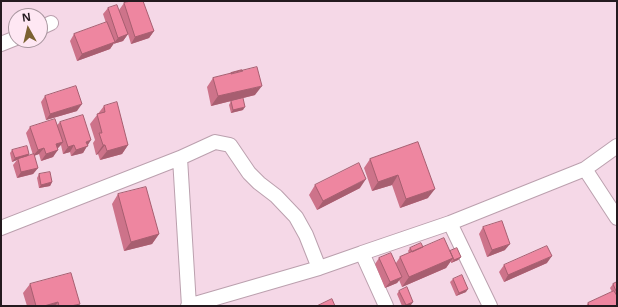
<!DOCTYPE html>
<html>
<head>
<meta charset="utf-8">
<style>
	body { margin:0 }
	#map { position:relative; width:618px; height:307px; overflow:hidden; background:#f5d8e7; font-family:"Open Sans",sans-serif }
	canvas { display:block }
	.frame { position:absolute; inset:0; border:2px solid #241a1f; pointer-events:none }
	.north { position:absolute; left:8px; top:8px; width:40px; height:40px; box-sizing:border-box; background:#fee7f3; border:1px solid #a7959e; border-radius:50%; rotate:352deg; font-size:11px; font-weight:700; line-height:16px; text-align:center; color:#241a1f }
	.north::after { content:''; display:block; margin:auto; width:14px; height:18px; background:#7b6132; clip-path:polygon(50% 0,100% 100%,50% 72%,0 100%) }
</style>
</head>
<body>
<div id="map">
<canvas width="618" height="307"></canvas>
<div class="frame"></div>
<div class="north">N</div>
</div>
<script>
const context = document.querySelector('canvas').getContext('2d');
context.lineJoin = 'round';
function trace(path, color, width, dash) { context.strokeStyle = color; context.lineWidth = width; context.lineCap = dash ? 'butt' : 'round'; context.setLineDash(dash || []); context.stroke(path); }
function fillPath(path, color) { context.fillStyle = color; context.fill(path, 'evenodd'); }
const street = new Path2D(`
	M40,28L51,23
	M1,44L16,38
	M180,158L189,306
	M585,169L617,218
	M450,223L490,306
	M1,228L180,158L215,142L230,145L249,173L259,183L276,196L296,217L306,235L319,268
	M362,253L450,223L585,169L617,146
	M188,306L319,268L362,253L386,306`);
trace(street, '#bba0ae', 16);
trace(street, '#fff', 14);
fillPath(new Path2D(`
	M124,3L154,31L149,38L131,44L128,34L123,41L113,44L110,49L77,61L70,41L74,34L106,23L103,14L108,8L119,10Z
	M231,73L255,95L211,106L207,87L213,78L230,74Z
	M45,96L77,111L46,120L41,102Z
	M231,101L243,110L231,113L229,105Z
	M104,106L128,145L122,154L100,160L98,154L96,155L93,143L95,140L90,124Z
	M60,122L87,145L83,153L71,156L70,152L63,154L61,145L57,149L53,157L41,161L39,154L34,156L38,168L33,174L17,178L13,165L17,160L12,162L10,153L12,150L29,154L28,156L33,155L26,133L30,127L57,125Z
	M418,142L428,198L400,208L392,185L372,191L364,168L370,159Z
	M39,174L52,182L50,186L39,188L37,178Z
	M315,185L360,188L317,210L309,195Z
	M118,194L159,234L152,244L124,251L112,204Z
	M483,227L505,250L487,257L479,234Z
	M423,247L450,251L461,257L458,260L451,263V261L446,268L402,287L399,280L397,283L385,288L375,264L379,258L396,263L400,257L409,253L408,251L410,248Z
	M547,263L504,282L499,272L504,265Z
	M453,279L466,292L456,296L450,282Z
	M617,282V293L616,294L617,306H586L588,303L612,292L610,288L613,284Z
	M30,284L78,306H27L23,293Z
	M399,291L411,305L409,306H402L397,294Z`), '#cd738a');
fillPath(new Path2D(`
	M154,31L149,38L131,44L135,37Z
	M128,34L123,41L113,44L118,38Z
	M115,42L110,49L77,61L82,54Z
	M262,86L255,95L211,106L218,96Z
	M82,104L77,111L46,120L50,114Z
	M245,107L243,110L231,113L233,110Z
	M91,140L83,153L71,156L76,150L86,142Z
	M63,142L58,148L51,151L56,144Z
	M74,145L70,152L63,154L68,147Z
	M103,145H105L98,154L96,155Z
	M128,145L122,154L100,160L107,151Z
	M44,148L39,154L33,156L38,150Z
	M58,150L53,157L41,161L46,154Z
	M29,154L27,157L18,159L17,160L12,162L15,158Z
	M38,168L33,174L17,178L21,172Z
	M398,175L392,185L372,191L378,182Z
	M366,179L360,188L317,210L323,201Z
	M52,182L50,186L39,188L41,185Z
	M435,189L428,198L400,208L406,199Z
	M159,234L152,244L124,251L131,242Z
	M510,244L505,250L487,257L492,250Z
	M552,256L547,263L504,282L508,275Z
	M461,257L458,260L451,263L454,260Z
	M453,258L446,268L402,287L409,277Z
	M402,277L397,283L385,288L390,282Z
	M468,289L466,292L456,296L459,293Z
	M58,302L55,306H44Z
	M413,302L411,305L409,306H405L406,305Z
	M80,304L78,306H71Z`), '#a75e70');
const building = new Path2D(`
	M131,1H143L154,31L135,37L124,3Z
	M117,5L128,34L118,38L108,8Z
	M107,22L115,42L82,54L74,34Z
	M257,67L262,86L218,96L213,78Z
	M242,70L243,71L231,74V73Z
	M76,86L82,104L50,114L45,96Z
	M243,98L245,107L233,110L231,101Z
	M117,102L128,145L107,151L105,145H103L99,133H102L97,114L105,112L104,106Z
	M83,115L91,140L86,142L88,146L76,150L74,145L68,147L60,122Z
	M55,119L63,142L56,144L58,150L46,154L44,148L38,150L30,127Z
	M418,142L435,189L406,199L398,175L378,182L370,159Z
	M27,146L29,154L15,158L12,150Z
	M34,154L38,168L21,172L18,159Z
	M359,163L366,179L323,201L315,185Z
	M50,172L52,182L41,185L39,174Z
	M146,187L159,234L131,242L118,194Z
	M502,221L510,244L492,250L483,227Z
	M444,238L453,258L409,277L400,257Z
	M421,243L423,247L412,252L410,248Z
	M547,246L552,256L508,275L504,265Z
	M457,248L461,257L454,260L450,251Z
	M391,253L402,277L390,282L379,258Z
	M71,273L80,304L71,306H59L58,302L44,306H36L30,284Z
	M462,275L468,289L459,293L453,279Z
	M617,282V291H616L613,284Z
	M407,287L413,302L406,305L399,291Z
	M614,291L617,296V306H589L588,303Z
	M332,299L335,306H317Z`);
fillPath(building, '#ee86a0');
trace(building, '#a75e70', 1);
</script>
</body>
</html>
